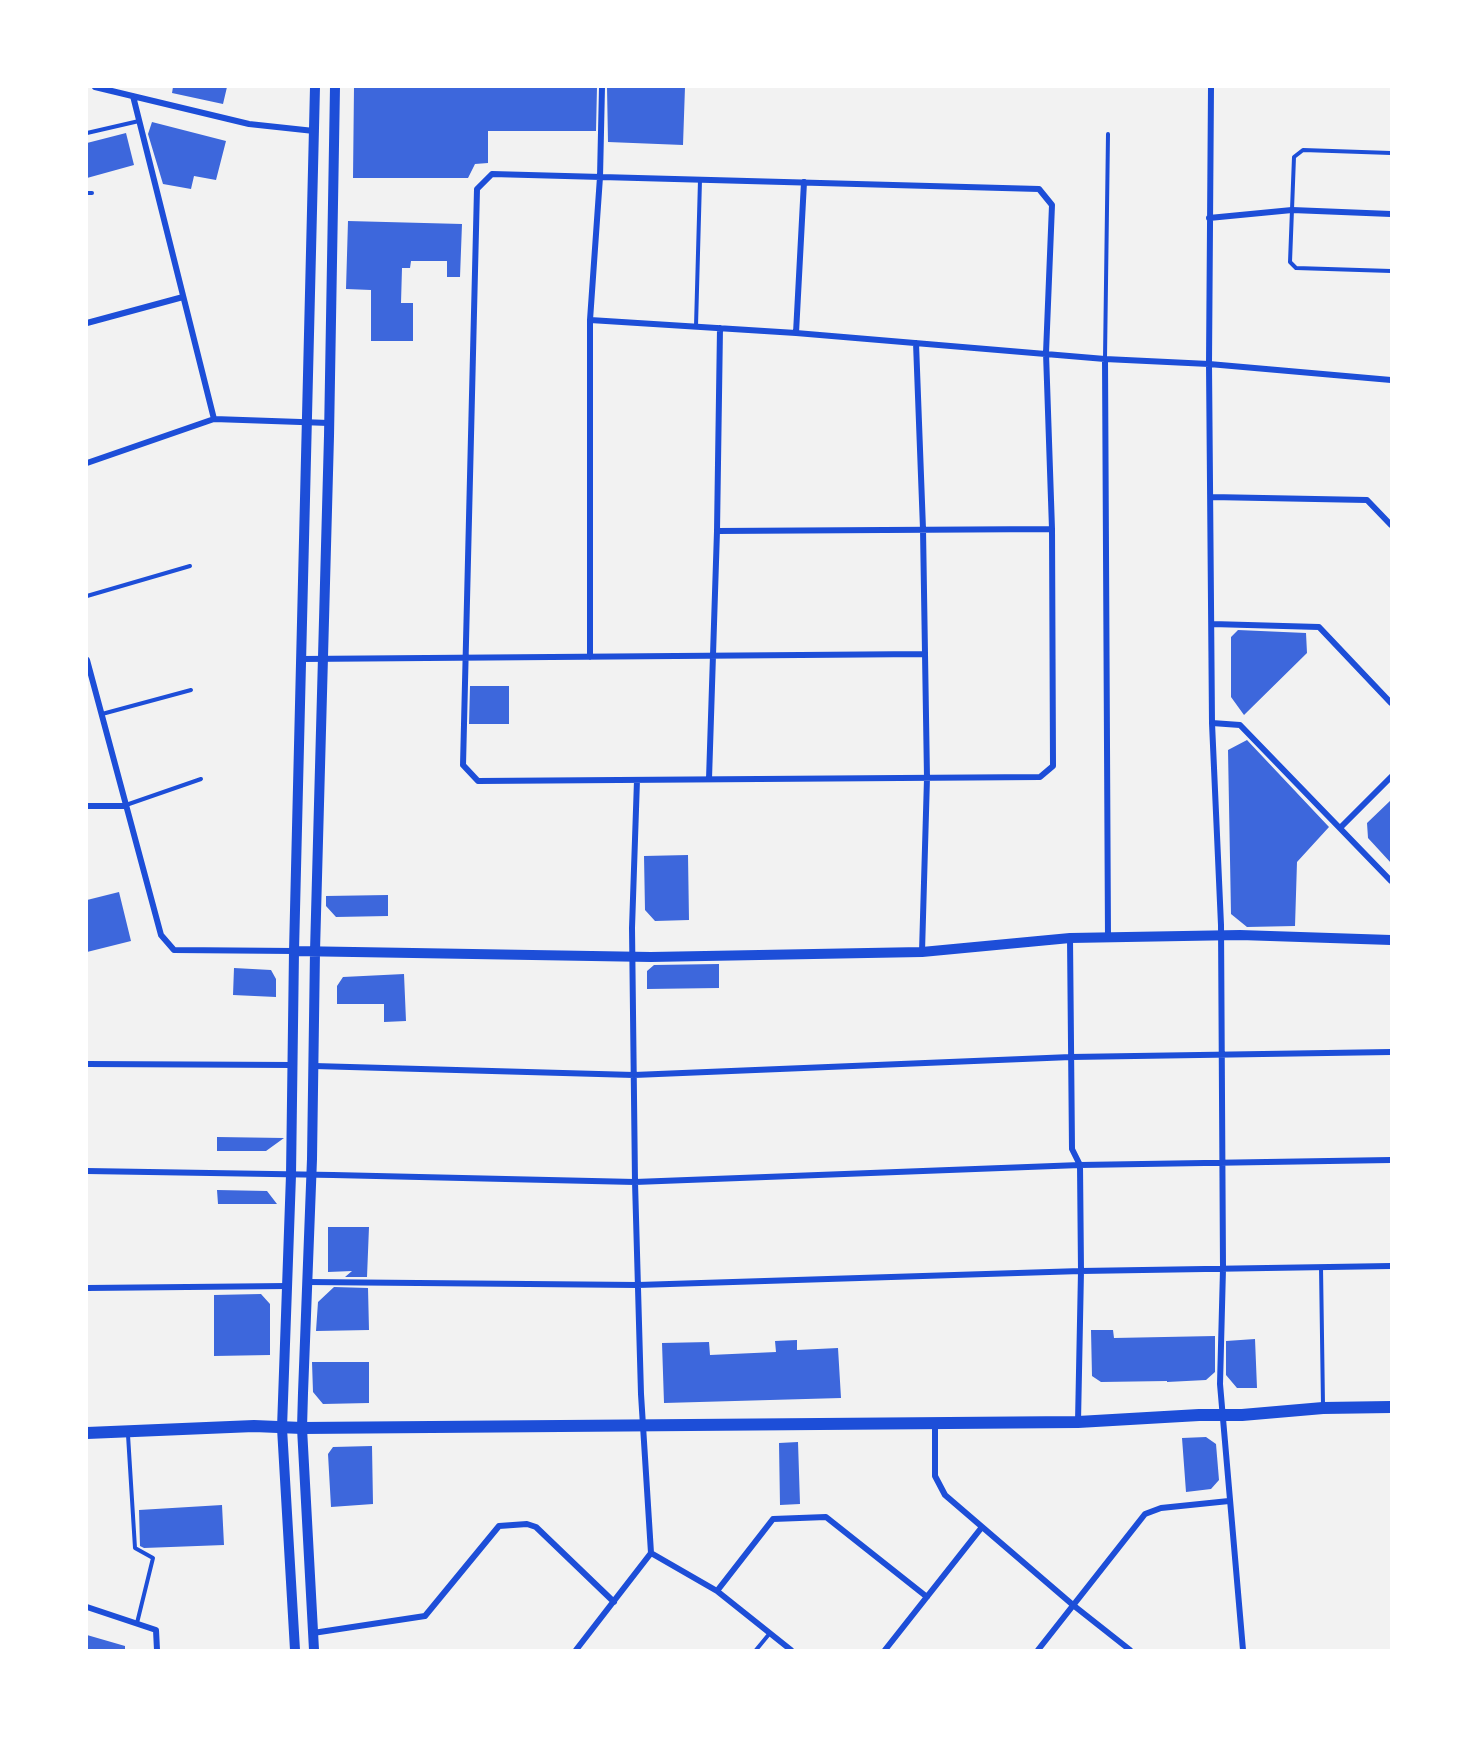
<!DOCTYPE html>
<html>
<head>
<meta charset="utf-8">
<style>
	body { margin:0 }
	#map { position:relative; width:1478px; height:1737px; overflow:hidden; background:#f2f2f2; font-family:"Roboto Condensed",sans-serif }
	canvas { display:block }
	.frame { position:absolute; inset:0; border:88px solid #fff; pointer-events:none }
</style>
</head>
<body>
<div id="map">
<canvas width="1478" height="1737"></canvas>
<div class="frame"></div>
</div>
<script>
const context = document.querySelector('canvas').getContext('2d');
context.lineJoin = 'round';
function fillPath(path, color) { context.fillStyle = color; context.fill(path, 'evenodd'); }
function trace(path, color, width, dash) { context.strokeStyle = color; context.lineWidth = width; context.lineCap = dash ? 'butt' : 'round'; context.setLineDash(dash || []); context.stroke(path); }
fillPath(new Path2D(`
	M173,87H227L223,104L172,93Z
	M354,87H597L596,131H488V163L475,164L468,178H353Z
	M607,87H685L683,145L608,142Z
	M152,122L226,141L216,180L194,176L191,189L163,184L148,134Z
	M126,133L134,165L87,178V143Z
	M348,221L462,224L460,277H447V261H411L410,268H402L401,303H413V341H371V290L346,289Z
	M1238,630L1306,633L1307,653L1244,715L1231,697V637Z
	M470,686H509V724H469Z
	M1247,740L1329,827L1297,862L1295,926L1247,927L1231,914L1228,750Z
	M1391,800V863L1368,838L1367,823Z
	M688,855L689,920L655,921L645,910L644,856Z
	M119,892L131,941L87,952V900Z
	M388,895V916L336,917L326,906V896Z
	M719,964V988L647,989V971L654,965Z
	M234,968L271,970L276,979V997L233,995Z
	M404,974L406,1021L384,1022V1004H337V986L343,977Z
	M217,1137L284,1138L266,1151H217Z
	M217,1190L267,1191L277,1204H218Z
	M328,1227H369L367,1277H345L352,1271L328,1272Z
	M334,1287L368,1288L369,1330L316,1331L318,1302Z
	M261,1294L270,1304V1355L214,1356V1295Z
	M1091,1330H1113L1114,1338L1215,1336V1372L1206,1380L1167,1382V1381L1101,1382L1092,1376Z
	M1255,1339L1257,1388H1237L1226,1375V1341Z
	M797,1340V1350L838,1348L841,1398L664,1403L662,1343L709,1342L710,1355L776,1352L775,1341Z
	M312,1362H369V1403L323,1404L313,1392Z
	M1206,1437L1216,1444L1219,1480L1211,1489L1186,1492L1182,1438Z
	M798,1442L800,1504L780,1505L779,1443Z
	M372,1446L373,1504L331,1507L328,1454L333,1447Z
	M222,1505L224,1545L144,1548L140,1546L139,1510Z
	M87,1635L125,1646V1650H87Z`), '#3d67dc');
trace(new Path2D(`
	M87,133L139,121
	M1391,153L1303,150L1294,157L1290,262L1296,268L1391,271
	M87,193H92
	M696,326L700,180
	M1105,358L1108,134
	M87,596L190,566
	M102,714L191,690
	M126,805L201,779
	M1321,1267L1323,1405
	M128,1435L135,1548L153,1558L137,1623
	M756,1650L770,1633`), '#1d4ed8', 4);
trace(new Path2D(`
	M95,87L249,124L314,131
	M1211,87L1209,364L1212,723L1221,925L1223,1269L1220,1384L1243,1650
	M133,96L214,419
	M492,174L1039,189L1052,205L1046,353L1052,529L1053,766L1040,777L478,781L463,765L477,189Z
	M1209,218L1292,210L1391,214
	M590,320L796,333L1105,359L1209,364L1391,380
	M87,323L183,297
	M796,333L804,182
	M916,343L923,529L927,778L922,952
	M1105,359L1108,938
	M87,463L214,419L329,423
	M1211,497L1367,500L1391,525
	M717,531L1052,529
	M1212,624L1319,627L1391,703
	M590,657V320L600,177L602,87
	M302,659L925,654
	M87,660L161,935L174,950L294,951
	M1212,723L1240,725L1391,881
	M709,779L717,531L720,328
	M87,806H125
	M1341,827L1391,777
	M1070,938L1072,1149L1080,1165L1081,1271L1078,1422
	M87,1064L293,1065
	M314,1066L634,1075L1071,1057L1391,1052
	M87,1171L333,1175L635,1182L1080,1165L1391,1160
	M308,1282L638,1285L1081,1271L1391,1266
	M87,1288L287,1286
	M935,1424V1476L945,1495L1073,1605L1130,1650
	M651,1553L717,1591L791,1650
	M717,1591L773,1519L826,1517L927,1597
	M87,1607L156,1630L157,1650
	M313,1633L425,1616L499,1526L527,1524L536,1527L614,1602
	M576,1650L651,1553L641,1394L635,1182L632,928L637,780
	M885,1650L982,1527
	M1038,1650L1145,1514L1161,1508L1229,1501`), '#1d4ed8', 6);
trace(new Path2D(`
	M294,951L651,957L922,952L1070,938L1240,935L1391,940
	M295,1650L282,1428L291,1175L294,951L315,87
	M314,1650L302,1428L303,1393L312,1159L315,951L329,436L335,87`), '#1d4ed8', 10);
trace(new Path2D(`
	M87,1433L254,1426L302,1428L1078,1422L1199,1415H1242L1323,1408L1391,1407`), '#1d4ed8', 12);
</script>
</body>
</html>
